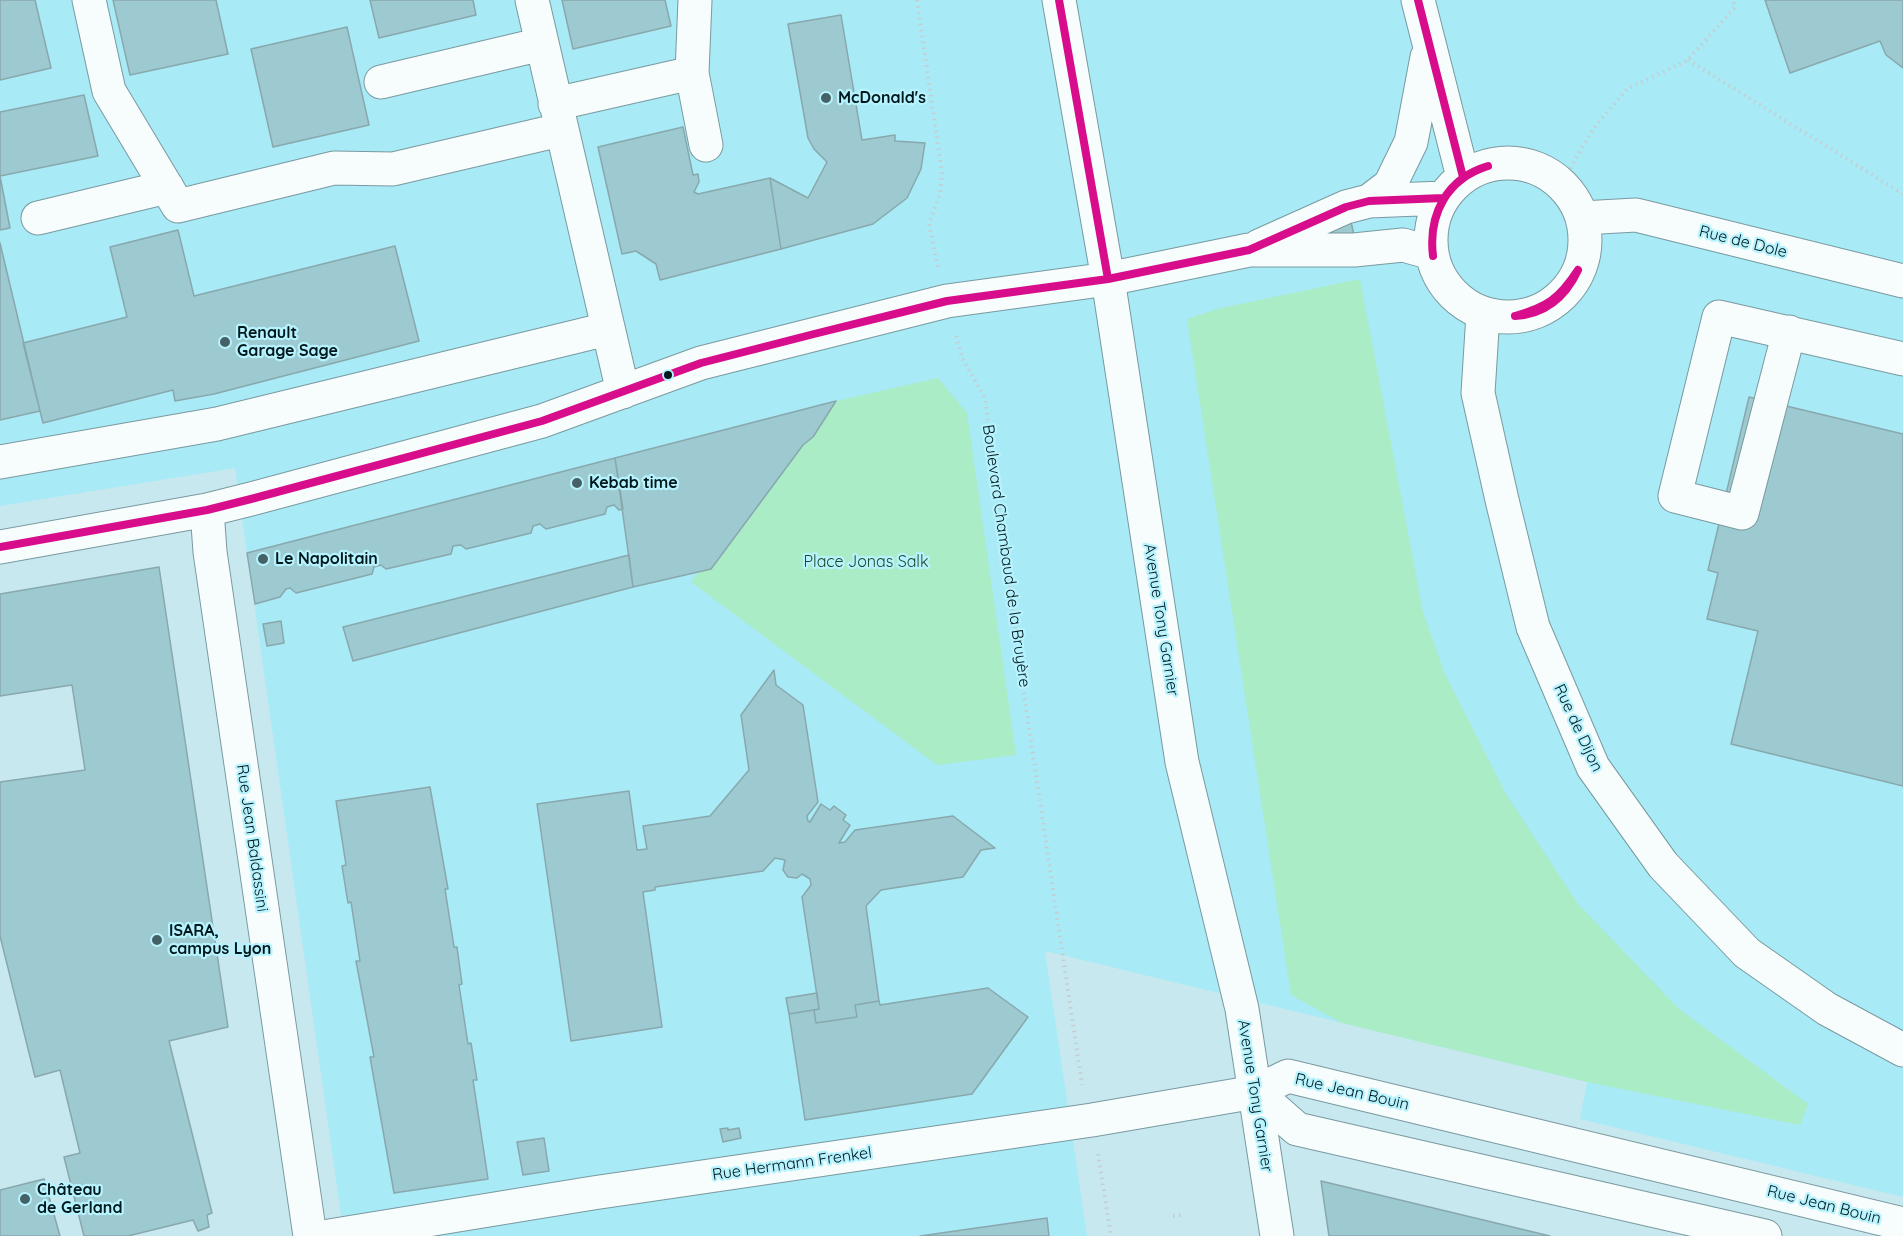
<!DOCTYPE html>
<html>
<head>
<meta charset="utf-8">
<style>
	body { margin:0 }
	canvas { display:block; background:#c7e8ee }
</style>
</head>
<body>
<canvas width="1903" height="1236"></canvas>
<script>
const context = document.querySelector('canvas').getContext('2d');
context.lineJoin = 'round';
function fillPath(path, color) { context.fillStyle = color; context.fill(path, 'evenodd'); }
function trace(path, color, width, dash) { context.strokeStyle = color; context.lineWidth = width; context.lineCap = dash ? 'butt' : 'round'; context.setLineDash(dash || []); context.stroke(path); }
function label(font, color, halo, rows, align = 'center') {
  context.font = font + ' Quicksand,sans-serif'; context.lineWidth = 4.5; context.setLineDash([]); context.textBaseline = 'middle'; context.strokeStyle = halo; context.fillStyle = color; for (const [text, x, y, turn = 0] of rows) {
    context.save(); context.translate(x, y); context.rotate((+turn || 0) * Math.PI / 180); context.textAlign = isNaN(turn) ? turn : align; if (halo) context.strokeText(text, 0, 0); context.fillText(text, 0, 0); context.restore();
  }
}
fillPath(new Path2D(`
	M0,0H1903V1197L1580,1119L1587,1082L1045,951L1087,1236H344L235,468L0,506Z`), '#a8eaf6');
fillPath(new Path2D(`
	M1360,279L1423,612L1444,672L1506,794L1578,904L1679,1009L1808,1104L1800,1125L1587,1082L1342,1023L1291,995L1187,319L1221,308Z
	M938,378L967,413L1016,755L937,765L691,582L699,571L712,568L803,445L813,437L836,401Z`), '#aaecc6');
const building = new Path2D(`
	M0,0H35L51,68L0,80Z
	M113,0H216L228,54L130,75Z
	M370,0H473L476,15L379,38Z
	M562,0H665L671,26L573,49Z
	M1765,0H1903V68L1886,55L1880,41L1790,73Z
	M841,15L862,140L895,135V141L925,143L921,169L907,198L873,224L781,249L770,178L808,198L827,162L814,149L808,138L788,24Z
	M347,27L369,125L273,147L251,49Z
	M84,95L98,156L0,176L10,228L0,230V112Z
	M683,127L693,175L698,174L699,182L694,192L698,194L770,178L781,249L660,280L656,264L636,251L622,254L598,147Z
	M1351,222L1354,235L1332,240L1329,227Z
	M178,230L194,296L395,246L419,341L214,394L175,401L173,390L43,423L23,343L127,317L110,247Z
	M0,243L40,411L0,420Z
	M1749,397L1903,434V786L1731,744L1758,631L1707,619L1718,573L1708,570Z
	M836,401L813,437L803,445L711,569L633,587L615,458Z
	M615,458L623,509L619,510L614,505L607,507L605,514L546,529L540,524L533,526L531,533L466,549L461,545L453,546L451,554L386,569L381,565L374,567L372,574L296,593L290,588L286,589L280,597L255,604L247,553Z
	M629,555L633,587L353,661L343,627Z
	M159,567L228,1027L169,1041L212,1213L207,1215L209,1227L198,1231L193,1220L128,1236H84L64,1157L80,1153L60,1070L35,1077L0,936V782L85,770L72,685L0,696V594Z
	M281,621L284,643L267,646L263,624Z
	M774,670L776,685L803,705L818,802L807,816L808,821L810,822L821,804L830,810L834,806L846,815L843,820L850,825L839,843L845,842L855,830L953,816L995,848L981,850L963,877L881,890L866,906L879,1001L855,1005L857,1017L816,1023L814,1010L819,1009L802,897L811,885L810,879L802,874L797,878L788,877L783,870L785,860L775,858L763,871L655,887V890L643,892L662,1027L571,1041L537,804L629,791L637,850L647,849L643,826L710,816L749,770L741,715Z
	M430,787L448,889H445L454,947H457L462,984L459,985L468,1044L471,1043L477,1080H473L488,1179L394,1193L370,1057H374L356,961H360L351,902L348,903L342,866L346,865L336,801Z
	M988,988L1028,1017L972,1094L805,1120L789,1014L814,1010L816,1023L857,1017L855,1005L879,1001L880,1005Z
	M817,993L819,1009L789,1014L786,998Z
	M728,1128V1130L739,1128L741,1138L723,1142L720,1129Z
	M544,1138L549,1171L523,1175L517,1142Z
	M44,1179L60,1236H0V1190Z
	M1321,1181L1550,1236H1329Z
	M1047,1218L1049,1236H920Z`);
fillPath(building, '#9dc9d0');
trace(building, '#88a8ad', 1.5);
const minor = new Path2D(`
	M89,0L109,91L178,206L334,168L393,169L560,130
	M532,0L623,392
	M1418,0L1463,177
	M692,73L706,145
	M381,82L542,44
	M555,104L692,73L695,0
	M1431 240a77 77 0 1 1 154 0a77 77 0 1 1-154 0Z
	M1369,201L1390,185L1411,142L1427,57
	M38,218L167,187
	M1582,218L1636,215L1903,281
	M1259,246L1346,207L1369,201L1443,198
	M1483,314L1478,393L1502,500L1533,627L1593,767L1663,865L1747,953L1827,1009L1903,1050
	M1789,332L1742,513L1675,496L1719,317L1903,359
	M0,462L217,424L607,329
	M207,510L210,552L310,1236
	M0,547L207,510L251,499L542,421L701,363L947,301L1108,279L1249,250H1354L1403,245L1432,253
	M1255,1092L1297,1129L1765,1236
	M329,1236L593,1193L1092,1120L1255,1092L1288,1076L1903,1224`);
const major = new Path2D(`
	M1059,0L1108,279L1182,762L1242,1009L1277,1236`);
trace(minor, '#799aa0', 35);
trace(major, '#799aa0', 35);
trace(new Path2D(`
	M917,0L942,173L940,194L929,224L938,267
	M1688,60L1903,194
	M1561,184L1593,129L1627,89L1688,60L1735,7L1733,0
	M956,336L962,358L985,398L1024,694L1082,1085
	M1098,1154L1111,1236
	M1173,1216L1182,1215`), '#c4ced1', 4, [1.5, 4.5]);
trace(minor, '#f7fcfc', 33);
trace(major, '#f7fcfc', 33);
trace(new Path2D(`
	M1059,0L1108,279
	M1418,0L1463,177
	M1433,256C1428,214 1447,178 1488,166
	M1433,256C1428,214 1447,179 1488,166
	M1515,316C1547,307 1559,299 1578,270
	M1515,316C1545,314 1565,298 1578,270
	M0,547L207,510L251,499L542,421L701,363L814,334L947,301L1108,279L1249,250L1346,207L1369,201L1443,198`), '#d80d8c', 8);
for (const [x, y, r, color] of [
	[826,98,6,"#466166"],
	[225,342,6,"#466166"],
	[668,375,5,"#01181c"],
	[577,483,6,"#466166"],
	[263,559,6,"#466166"],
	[157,940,6,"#466166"],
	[25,1199,6,"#466166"]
]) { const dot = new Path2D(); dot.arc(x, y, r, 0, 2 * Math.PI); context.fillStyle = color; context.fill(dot); trace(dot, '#b7f3fe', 2); }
label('bold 16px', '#01181c', '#b7f3fe', [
	["McDonald's",838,98],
	["Renault",237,333],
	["Garage Sage",237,351],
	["Kebab time",589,483],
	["Le Napolitain",275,559],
	["ISARA,",169,931],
	["campus Lyon",169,949],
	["Château",37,1190],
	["de Gerland",37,1208]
], 'left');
label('16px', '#01181c', '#b7f3fe', [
	["Rue de Dole",1743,242,14],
	["Boulevard Chambaud de la Bruyère",1006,556,82],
	["Avenue Tony Garnier",1161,620,81],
	["Rue de Dijon",1578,728,65],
	["Rue Jean Baldassini",252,838,82],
	["Rue Jean Bouin",1352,1092,13],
	["Avenue Tony Garnier",1255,1096,81],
	["Rue Hermann Frenkel",792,1164,-8],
	["Rue Jean Bouin",1824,1205,14]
]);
label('16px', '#1c4827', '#b7f3fe', [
	["Place Jonas Salk",866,562]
]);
</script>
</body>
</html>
